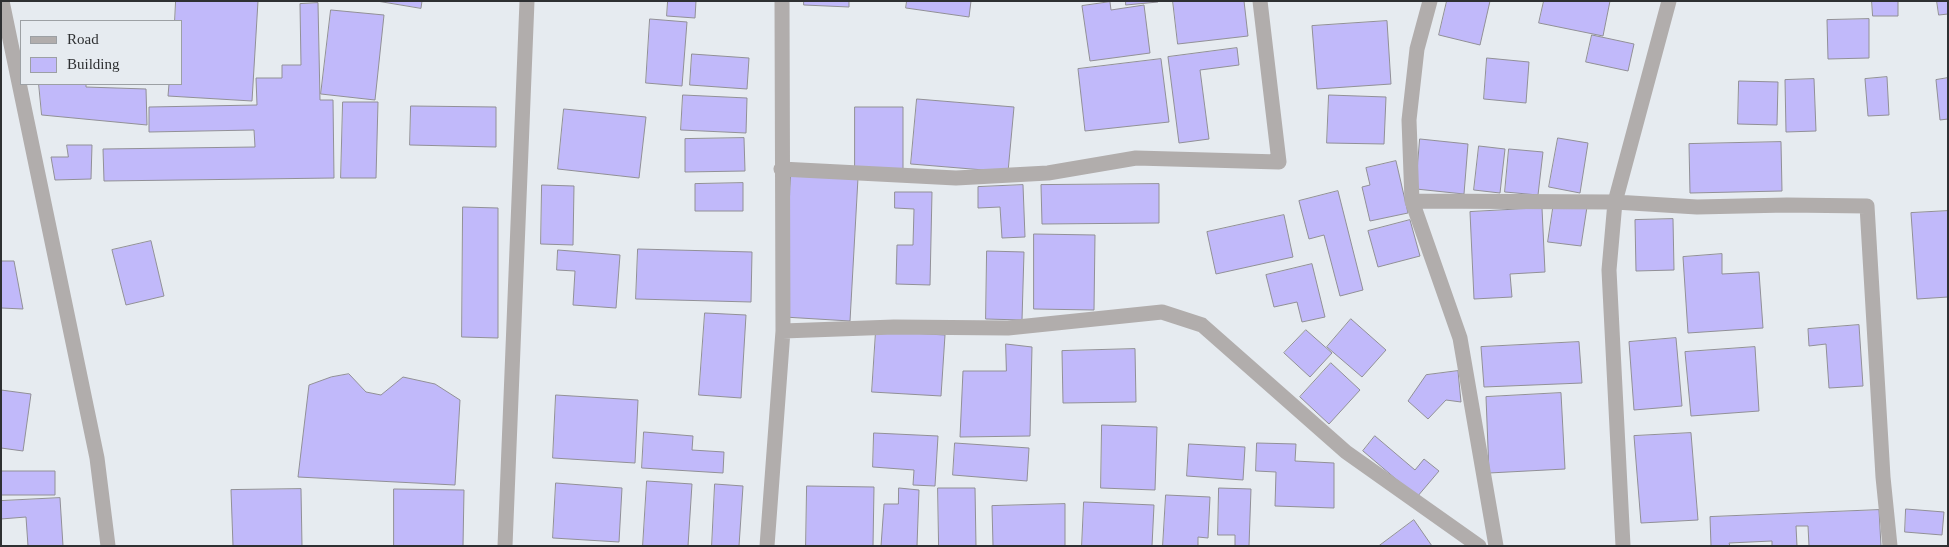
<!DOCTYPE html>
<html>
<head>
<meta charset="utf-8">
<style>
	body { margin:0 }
	#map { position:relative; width:1949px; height:547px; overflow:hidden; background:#e6ebf0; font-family:Georgia,serif }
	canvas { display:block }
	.frame { position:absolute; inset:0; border:2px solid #2e3032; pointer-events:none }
	.legend { position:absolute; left:20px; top:20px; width:162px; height:65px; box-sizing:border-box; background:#e6ebf0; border:1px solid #9ca0a4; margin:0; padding:6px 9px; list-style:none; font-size:15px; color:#2e3032 }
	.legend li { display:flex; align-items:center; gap:10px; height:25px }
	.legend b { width:25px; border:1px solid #9ca0a4 }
</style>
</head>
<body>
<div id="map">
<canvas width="1949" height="547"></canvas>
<div class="frame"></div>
<ul class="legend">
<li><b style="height:6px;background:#b1adac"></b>Road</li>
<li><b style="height:14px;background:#c1b9fa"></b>Building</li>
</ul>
</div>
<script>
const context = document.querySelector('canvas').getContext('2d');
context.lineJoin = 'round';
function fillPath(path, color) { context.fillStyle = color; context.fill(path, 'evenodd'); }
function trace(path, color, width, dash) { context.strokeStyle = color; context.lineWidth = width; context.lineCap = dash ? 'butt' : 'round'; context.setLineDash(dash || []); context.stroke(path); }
const building = new Path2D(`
	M176,1H258L252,101L168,96L169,84H181V21H175Z
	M377,1H422L421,8Z
	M668,1H696L695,18L667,16Z
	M804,1H849V7L804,5Z
	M907,1H971L969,17L906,8Z
	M1126,1H1158V2L1126,5Z
	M1173,1H1244L1248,36L1178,44Z
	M1447,1H1490L1480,45L1439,35Z
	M1544,1H1610L1603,36L1539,23Z
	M1872,1H1898V16H1873Z
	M1937,1H1948V14L1939,15Z
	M1110,2L1111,10L1144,5L1150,53L1090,61L1082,6Z
	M318,3L320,100H333L334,178L104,181L103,149L255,147L254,130L149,132V107L257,105L256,78H282V65H301L300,4Z
	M331,10L384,15L375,100L321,94Z
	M650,19L687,22L682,86L646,83Z
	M1869,19V58L1828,59L1827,20Z
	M1387,21L1391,84L1317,89L1312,26Z
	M1592,35L1634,44L1628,71L1586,62Z
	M1237,48L1239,65L1200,70L1209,139L1179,143L1168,57Z
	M692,54L749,58L747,89L690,85Z
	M1487,58L1529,62L1526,103L1484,99Z
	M1161,59L1169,122L1085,131L1078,69Z
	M1887,77L1889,115L1868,116L1865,79Z
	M1948,78V119L1940,120L1936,80Z
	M1814,79L1816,131L1786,132L1785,80Z
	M1739,81L1778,82L1777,125L1738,124Z
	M39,84H86V87L146,89L147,125L42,115Z
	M683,95L747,98L746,133L681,130Z
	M1329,95L1386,97L1384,144L1327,143Z
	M917,99L1014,107L1008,172L911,164Z
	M343,102H378L376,178H341Z
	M411,106L496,107V147L410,145Z
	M855,107H903V172H855Z
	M564,109L646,117L639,178L558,169Z
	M744,138L745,171L685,172V139Z
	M1558,138L1588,143L1580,193L1549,187Z
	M1420,139L1468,144L1464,194L1416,189Z
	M1781,142L1782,191L1690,193L1689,144Z
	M67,145H92L91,179L55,180L51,157H68Z
	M1479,146L1505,149L1500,193L1474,190Z
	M1509,149L1543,152L1538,195L1505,192Z
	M1396,161L1408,213L1370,221L1362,187L1370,185L1366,168Z
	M791,174L858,178L850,321L784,317Z
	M743,183V211H695V184Z
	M1159,184V223L1042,224L1041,185Z
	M542,185L574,186L573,245L541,244Z
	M1023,185L1025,237L1002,238L1000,207L978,208V187Z
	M1338,191L1363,290L1340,296L1324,235L1309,239L1299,201Z
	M895,192H932L930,285L896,284L897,245H913L914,209L895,208Z
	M1554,202L1587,207L1581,246L1548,242Z
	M463,207L498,208V338L462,337Z
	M1542,208L1545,272L1510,274L1512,297L1474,299L1470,212Z
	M1948,211V297L1917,299L1911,213Z
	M1284,215L1293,257L1216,274L1207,232Z
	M1673,219L1674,270L1636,271L1635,220Z
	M1410,220L1420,256L1378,267L1368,231Z
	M1034,234L1095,235L1094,310L1034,309Z
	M151,241L164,296L126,305L112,250Z
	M638,249L752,252L751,302L636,299Z
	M558,250L620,255L616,308L573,305L575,271L557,270Z
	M987,251L1024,252L1022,320L986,319Z
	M1722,254V274L1759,272L1763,328L1688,333L1683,257Z
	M1,261H14L23,309L1,308Z
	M1312,264L1325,317L1302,322L1297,302L1274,307L1266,275Z
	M705,313L746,315L741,398L699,395Z
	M1351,319L1386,350L1362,377L1327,347Z
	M1859,325L1863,386L1829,388L1826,344L1809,346L1808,329Z
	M1306,330L1332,353L1310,377L1284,353Z
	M876,331L945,335L941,396L872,392Z
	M1676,338L1682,406L1634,410L1629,342Z
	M1579,342L1582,383L1484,387L1481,347Z
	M1006,344L1032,347L1030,436L960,437L963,371H1006Z
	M1755,347L1759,411L1691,416L1685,352Z
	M1135,349L1136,402L1063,403L1062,351Z
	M1331,363L1360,390L1329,424L1300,397Z
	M1458,371L1461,402L1446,400L1428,419L1408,401L1426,375Z
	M349,374L366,392L381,395L403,377L435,384L460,400L455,485L298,477L309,385L331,377Z
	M1,390L31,394L23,451L1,448Z
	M1561,393L1565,469L1489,473L1486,397Z
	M556,395L638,400L635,463L553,458Z
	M1102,425L1157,427L1155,490L1101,488Z
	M644,432L693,436L692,450L724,452L723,473L642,468Z
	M874,433L938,436L935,486L913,485L914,470L873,467Z
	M1691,433L1698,520L1641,523L1634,436Z
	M1375,436L1415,470L1424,459L1439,471L1417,497L1363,451Z
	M955,443L1029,448L1027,481L953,475Z
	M1257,443L1296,444L1295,461L1334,463V508L1275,506L1276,472L1256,471Z
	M1189,444L1245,447L1243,480L1187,476Z
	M1,471H55V495H1Z
	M647,481L692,484L688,546H643Z
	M556,483L622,488L619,542L553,538Z
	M715,484L743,486L739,546H712Z
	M807,486L874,487L873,546H806Z
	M899,488L919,490L917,546H881L884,504H898Z
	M938,488H975L976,546H939Z
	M1219,488L1251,489L1249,546H1235V535H1218Z
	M301,489L302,546H233L231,490Z
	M394,489L464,490L463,546H394Z
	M1166,495L1210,497L1208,538L1198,537V546H1163Z
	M60,498L63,546H28L26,517L1,519V501Z
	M1084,502L1154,505L1152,546H1082Z
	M1065,504V546H993L992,506Z
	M1906,509L1944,512L1942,535L1905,532Z
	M1879,510L1881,546H1809L1808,526H1796L1797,546H1772V541L1729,543L1730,546H1711L1710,517Z
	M1414,520L1432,546H1379Z`);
fillPath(building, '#c1b9fa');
trace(building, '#919096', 1);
trace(new Path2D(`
	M2,1L97,458L108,546
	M1430,1L1417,49L1409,120L1412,201L1460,338L1496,546
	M781,169L956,178L1048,173L1136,158L1279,162L1260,1
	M1412,201L1615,202L1697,207L1787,205L1867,206L1883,477L1890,546
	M783,331L894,327L1008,328L1162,312L1202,325L1346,452L1479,546
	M505,546L527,1
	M767,546L783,331L782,1
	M1623,546L1609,270L1615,202L1669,1`), '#b1adac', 15);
</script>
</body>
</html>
